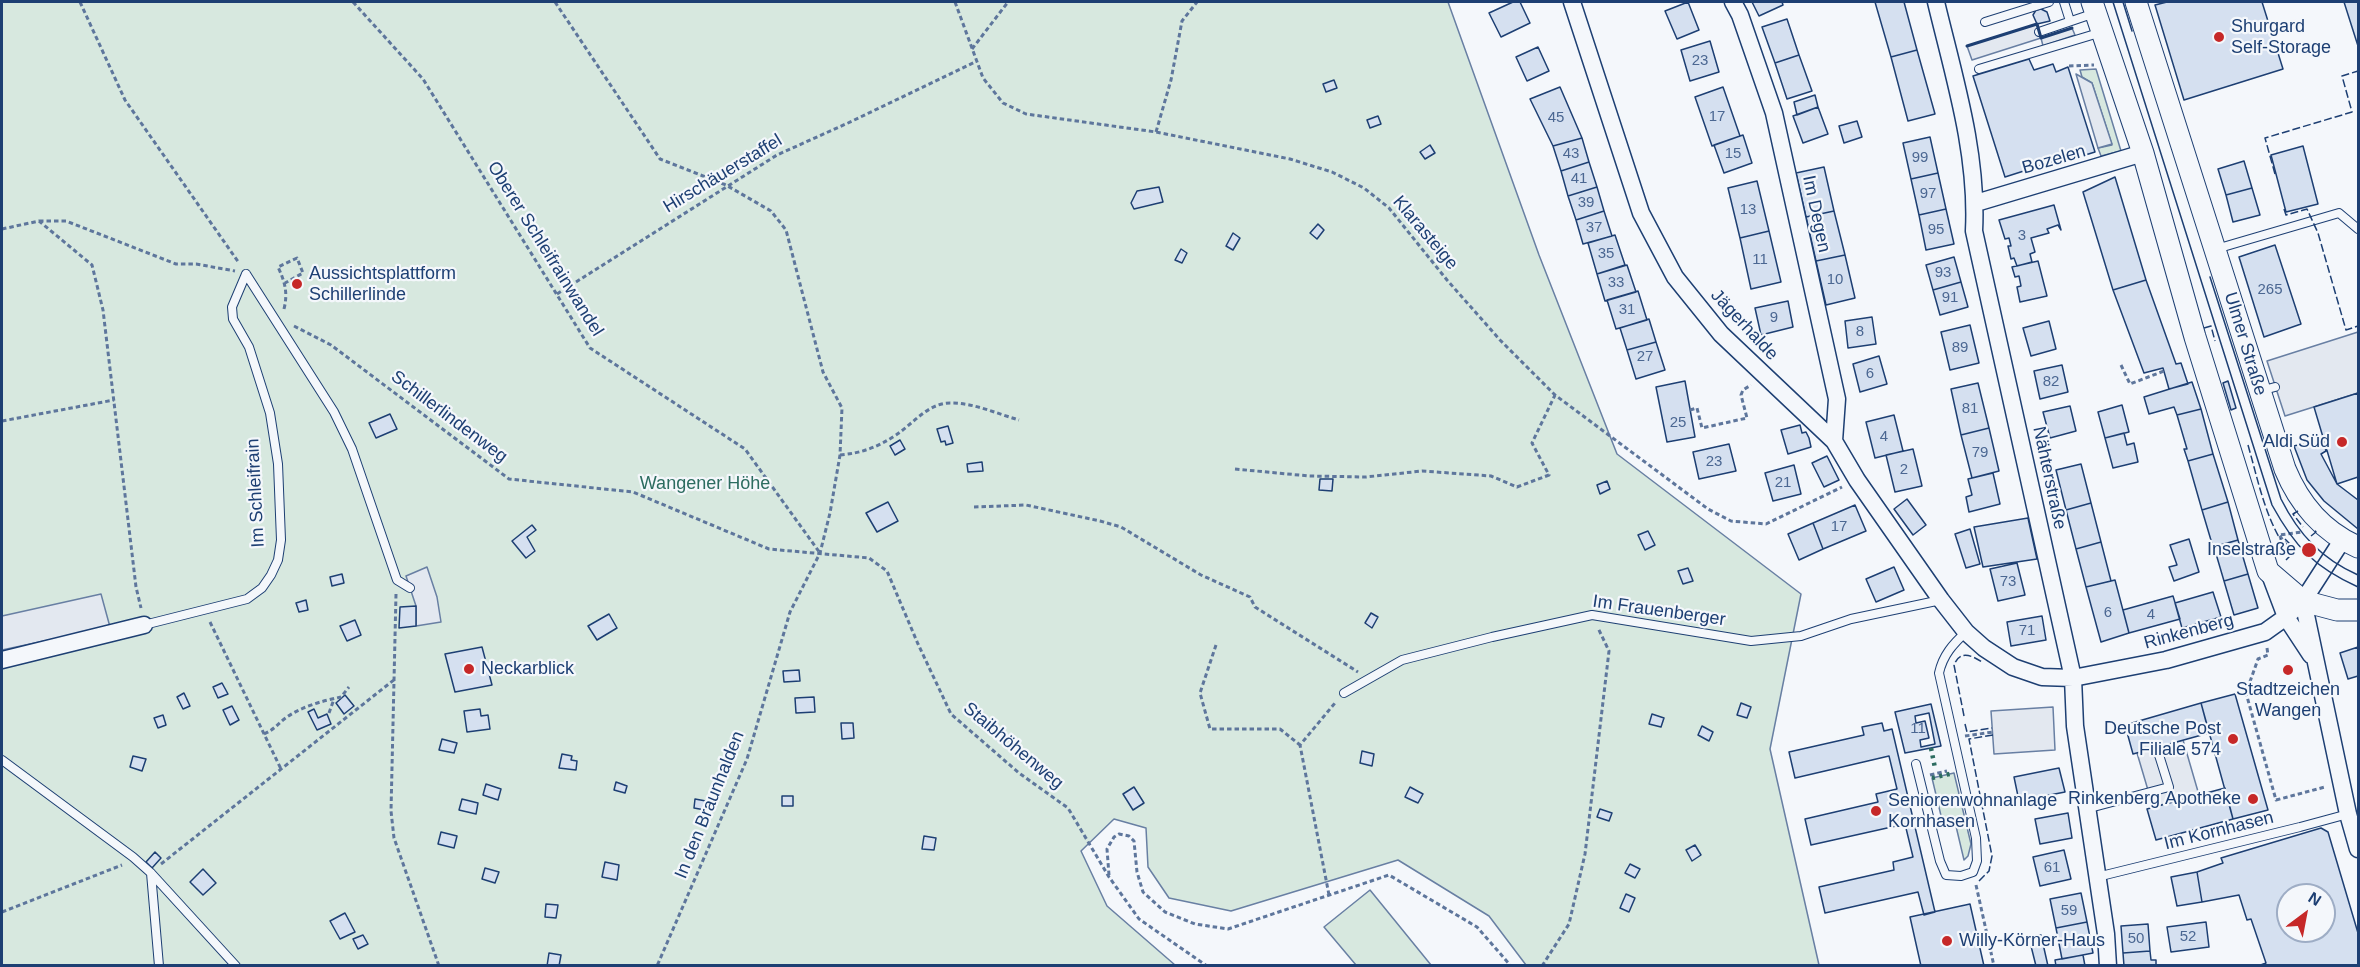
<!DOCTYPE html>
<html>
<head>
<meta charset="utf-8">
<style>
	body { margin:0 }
	#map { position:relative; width:2360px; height:967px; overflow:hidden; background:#f4f7fb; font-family:Helvetica,sans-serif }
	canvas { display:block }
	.frame { position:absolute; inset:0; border:3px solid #1d3f73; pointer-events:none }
	.north { position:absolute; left:2276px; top:883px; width:60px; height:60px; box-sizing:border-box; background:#f4f7fb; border:2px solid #9eadc5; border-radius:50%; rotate:32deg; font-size:16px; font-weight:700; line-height:24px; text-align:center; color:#1d3f73 }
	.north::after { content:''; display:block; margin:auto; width:21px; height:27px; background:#c62828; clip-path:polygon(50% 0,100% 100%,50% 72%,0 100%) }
</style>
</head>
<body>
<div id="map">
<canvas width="2360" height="967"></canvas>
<div class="frame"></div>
<div class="north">N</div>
</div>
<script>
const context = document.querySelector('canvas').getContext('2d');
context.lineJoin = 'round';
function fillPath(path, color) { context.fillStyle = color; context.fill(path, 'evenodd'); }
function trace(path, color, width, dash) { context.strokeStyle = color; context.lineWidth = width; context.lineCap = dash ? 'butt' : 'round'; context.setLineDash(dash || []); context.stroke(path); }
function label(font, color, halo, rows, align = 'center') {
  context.font = font + ' Helvetica,sans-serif'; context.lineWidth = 4.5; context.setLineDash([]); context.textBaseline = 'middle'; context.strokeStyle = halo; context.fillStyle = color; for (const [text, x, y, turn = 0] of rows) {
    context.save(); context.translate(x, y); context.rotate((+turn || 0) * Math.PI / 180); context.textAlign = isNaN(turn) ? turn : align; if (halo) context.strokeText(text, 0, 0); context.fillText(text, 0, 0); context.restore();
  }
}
const green = new Path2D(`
	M2,2H1448L1539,255L1617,454L1801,594L1770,749L1819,965H1526L1489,916L1398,860L1231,911L1169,898L1148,867L1146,828L1114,819L1081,851L1107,906L1175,965H2Z
	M2096,69L2121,151L2101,156L2098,148L2112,145L2092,83L2082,77L2080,70Z
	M1954,773L1971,844L1968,856L1964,860L1955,822L1943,824L1932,778Z
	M1370,890L1431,965H1356L1324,927Z`);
fillPath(green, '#d7e8df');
trace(green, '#687fa3', 1.5);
const parking = new Path2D(`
	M2037,24L2041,38L2072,28L2075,35L2043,46L2041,38L1972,60L1967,46Z
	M2076,74L2092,83L2112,144L2098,148Z
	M2358,332V393L2285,416L2267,361Z
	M427,567L437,597L441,622L416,626V606L406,576Z
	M101,594L110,627L2,650V616Z
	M2053,707L2055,750L1994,754L1991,711Z
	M2183,740L2199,795L2153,807L2137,753Z`);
fillPath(parking, '#e3e8f0');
trace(parking, '#687fa3', 1.5);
const building = new Path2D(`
	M1513,2H1520L1530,23L1501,37L1489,13Z
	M1688,2L1699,30L1677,39L1665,11Z
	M1752,2H1782L1783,5L1759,16Z
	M1875,2H1904L1917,50L1891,57Z
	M2167,2H2262L2283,69L2184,100L2155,5Z
	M2344,2H2358V46Z
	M2041,9L2047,12L2050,21L2037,24L2033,15L2036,10Z
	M1787,19L1799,55L1775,63L1762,27Z
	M1710,41L1719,72L1690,81L1681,50Z
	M1538,47L1549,71L1527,81L1516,57Z
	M1917,50L1935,114L1908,121L1891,57Z
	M1799,55L1812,91L1787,99L1775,63Z
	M2029,59L2034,70L2053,64L2056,72L2068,67L2095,152L2056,164L2055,161L2005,177L1973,76Z
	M1334,80L1337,88L1326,92L1323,84Z
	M1560,87L1582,138L1553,146L1530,99Z
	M1723,87L1740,136L1712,146L1695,97Z
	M1815,95L1818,107L1797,115L1794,102Z
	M1818,107L1828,134L1803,143L1793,116Z
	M1378,116L1381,124L1370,128L1367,120Z
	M1857,121L1862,137L1844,143L1839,126Z
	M1743,135L1752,163L1724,173L1714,145Z
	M1930,137L1938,173L1911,179L1903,143Z
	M1582,138L1589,162L1561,171L1553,146Z
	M1430,145L1435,153L1425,159L1420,152Z
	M2303,146L2318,204L2286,212L2271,155Z
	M2244,161L2252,188L2226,195L2218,169Z
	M1589,162L1597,187L1568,196L1561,171Z
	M1824,167L1834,211L1806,217L1796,173Z
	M1938,173L1946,209L1919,215L1911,179Z
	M2115,177L2146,280L2113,290L2083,192Z
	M1757,181L1769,231L1740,238L1728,188Z
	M1159,187L1163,202L1134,209L1131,203L1137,191Z
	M1597,187L1604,211L1576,220L1568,196Z
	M2252,188L2260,215L2233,222L2226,195Z
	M2054,205L2061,230L2058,225L2047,229L2049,233L2031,238L2035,252L2030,254L2032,262L2017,266L2014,258L2011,259L2008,246H2011L2009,238L2005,239L1999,220Z
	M1946,209L1954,244L1926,250L1919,215Z
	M1604,211L1612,236L1583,244L1576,220Z
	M1834,211L1845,255L1816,261L1806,217Z
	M1318,224L1324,230L1317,239L1310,233Z
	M1769,231L1781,282L1751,289L1740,238Z
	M1233,233L1240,238L1233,250L1226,246Z
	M1615,235L1625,265L1597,274L1588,243Z
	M2275,245L2301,324L2264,337L2239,257Z
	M1181,249L1187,253L1182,263L1175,260Z
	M1845,255L1855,298L1826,305L1816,261Z
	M1954,257L1961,282L1933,290L1926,265Z
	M2038,261L2047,296L2020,302L2017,287L2021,286L2019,276L2015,277L2012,267Z
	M1627,265L1636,292L1605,301L1597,274Z
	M2146,280L2176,364L2181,363L2188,384L2169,389L2163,368L2144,373L2113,290Z
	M1961,282L1968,307L1940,315L1933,290Z
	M1638,291L1647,320L1616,329L1607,300Z
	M1788,301L1793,327L1761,335L1755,308Z
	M1872,317L1876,344L1848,348L1845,321Z
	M1649,319L1656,342L1627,350L1620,328Z
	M2049,321L2056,349L2031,356L2023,328Z
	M1970,325L1979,363L1950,370L1941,332Z
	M1656,342L1665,370L1636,379L1627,350Z
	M1879,356L1887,384L1860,392L1853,364Z
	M2062,365L2068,392L2040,399L2034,371Z
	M1685,381L1695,437L1667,442L1656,387Z
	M2228,381L2236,408L2231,410L2223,383Z
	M2192,382L2201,409L2177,415L2174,407L2149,414L2144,397Z
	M1978,383L1989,428L1961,435L1951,389Z
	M2358,393V477L2337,484L2314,407Z
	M2122,405L2129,432L2105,438L2098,412Z
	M2070,406L2076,431L2050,438L2043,412Z
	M2201,409L2213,454L2188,461L2184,449H2187L2177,415Z
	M390,414L397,429L376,438L369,423Z
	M1894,415L1903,451L1875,458L1866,422Z
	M1800,425L1802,433L1806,432L1809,438L1811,447L1788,454L1781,430Z
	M948,426L953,443L946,445L945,441L941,442L937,429Z
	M1989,428L1999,471L1972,478L1961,435Z
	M2124,433L2127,445L2134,443L2138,462L2113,468L2105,438Z
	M2322,438L2326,451L2321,454L2337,484L2358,500V529L2324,501L2307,480L2294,446Z
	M900,440L905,449L895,455L890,446Z
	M1729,444L1736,471L1699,479L1693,452Z
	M1913,449L1922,486L1895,492L1886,455Z
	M2213,454L2228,502L2202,510L2188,461Z
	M1827,456L1839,480L1824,487L1812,463Z
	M982,462L983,471L968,472L967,464Z
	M2081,464L2091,503L2066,510L2056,470Z
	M1794,465L1801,494L1773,501L1765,473Z
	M1993,473L2000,504L1969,512L1966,497L1972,495L1968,479Z
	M1320,479H1333L1332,491L1319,490Z
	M1607,481L1610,489L1600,494L1597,485Z
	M1907,499L1926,525L1913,535L1894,509Z
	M888,502L898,521L877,532L866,513Z
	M2228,502L2238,540L2213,547L2202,510Z
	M2091,503L2101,542L2076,549L2066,510Z
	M1855,505L1866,531L1823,549L1813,523Z
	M2028,518L2037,559L1983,567L1974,527Z
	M1813,523L1823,549L1799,560L1788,534Z
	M532,525L536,530L527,537L535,551L526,558L512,541Z
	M1970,529L1980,564L1966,568L1955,534Z
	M1648,531L1655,545L1645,550L1638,535Z
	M2189,539L2199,572L2174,581L2169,567L2177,565L2170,545Z
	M2238,540L2248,574L2224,581L2214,547Z
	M2101,542L2111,581L2086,587L2076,549Z
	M2017,563L2025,595L1998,601L1990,569Z
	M1894,567L1904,590L1876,602L1866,579Z
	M1688,568L1693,581L1683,584L1678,571Z
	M342,574L344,583L332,586L330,577Z
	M2248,574L2258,608L2234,615L2224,581Z
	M2115,580L2129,633L2101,642L2086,587Z
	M2213,592L2221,617L2182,628L2175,603Z
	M2173,596L2180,619L2129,633L2123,610Z
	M306,600L308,610L299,612L296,603Z
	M416,606V626L399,628L400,607Z
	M1371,613L1378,617L1372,628L1365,623Z
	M609,614L617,628L597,640L588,626Z
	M2042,616L2046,640L2011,646L2007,622Z
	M355,620L361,635L347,641L340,626Z
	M482,647L492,685L455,692L445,654Z
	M2358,647V676L2348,679L2340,653Z
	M799,670L800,681L784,682L783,671Z
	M222,683L228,694L218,698L213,687Z
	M184,693L190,706L183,709L177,697Z
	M2235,694L2268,810L2233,819L2201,703Z
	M345,695L354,706L344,714L336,703Z
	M814,697L815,712L796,713L795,698Z
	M1741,703L1751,707L1747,718L1737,715Z
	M2201,703L2209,733L2133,754L2125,725Z
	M1931,704L1941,746L1905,753L1895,712Z
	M232,706L239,720L230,725L223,710Z
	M314,709L318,718L327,714L331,724L317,730L308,712Z
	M480,709L481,716L488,715L490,729L467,732L464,711Z
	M1929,713L1935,744L1921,747L1920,740L1929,738L1925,721L1916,723L1915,716Z
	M1652,714L1664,718L1661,727L1649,724Z
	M163,715L166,725L158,728L154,718Z
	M841,723H853L854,738L842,739Z
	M1882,723L1884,731L1892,729L1935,912L1924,915L1918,892L1825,913L1819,887L1894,870L1893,862L1913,857L1905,824L1811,845L1805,819L1878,802L1876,794L1897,789L1889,756L1795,778L1789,752L1864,735L1862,727Z
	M1702,726L1713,732L1709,741L1698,735Z
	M442,739L457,743L454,753L439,750Z
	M1362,751L1374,754L1372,766L1360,763Z
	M562,754L572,756L571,760L577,761L576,770L559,768Z
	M133,756L146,759L142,771L130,767Z
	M2059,768L2065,792L2019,801L2014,777Z
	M616,782L627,786L625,793L614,790Z
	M486,784L501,789L498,800L483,795Z
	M1134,787L1144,803L1133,810L1123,794Z
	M1410,787L1423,794L1418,803L1405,797Z
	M2225,788L2233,819L2156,840L2147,809Z
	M782,796H793V806H782Z
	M462,799L478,803L476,814L459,810Z
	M695,799L706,801L705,810L694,808Z
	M1600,809L1612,813L1609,821L1597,817Z
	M2068,813L2072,838L2040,844L2035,819Z
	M2321,828L2328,832L2358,933V966H2258L2266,963L2251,919L2247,920L2239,895L2202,902L2197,872L2223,863L2221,858ZM2288,895H2324V931H2288Z
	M441,832L457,836L454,848L438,844Z
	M924,836L936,838L934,850L922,849Z
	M1695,845L1701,855L1692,861L1686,850Z
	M2064,850L2071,879L2040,886L2033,857Z
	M155,852L161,858L152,868L146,862Z
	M605,862L619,865L617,880L602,877Z
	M1630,864L1640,869L1635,878L1625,873Z
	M485,868L499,872L495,883L482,879Z
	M203,869L216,883L203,895L190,882Z
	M2197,872L2202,902L2177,906L2171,877Z
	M2081,893L2087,922L2056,928L2050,899Z
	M1626,894L1635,898L1629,912L1620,908Z
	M546,904L558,905L556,918L545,917Z
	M1970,904L1984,966H1921L1910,917Z
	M345,913L355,932L340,939L330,921Z
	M2087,922L2093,953L2062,959L2056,928Z
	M2206,922L2209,947L2171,952L2167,927Z
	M2148,924L2150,951L2123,953L2121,926Z
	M363,935L368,944L358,949L353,939Z
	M2041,935L2048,966H2036L2029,938Z
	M2150,951L2151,960H2156V966H2124L2123,953Z
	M549,953L561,955L559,966H547Z
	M2083,955L2085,966H2056L2055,960Z`);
fillPath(building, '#d5e0f0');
trace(building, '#1d3f73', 1.5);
const service = new Path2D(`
	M2064,2L2070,21
	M1985,22L2049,2
	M2039,32L2095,13
	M1979,69L2102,32
	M2216,249L2339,213L2358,229
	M246,274L334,412L352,449L397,580L410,588
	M2260,391L2275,387
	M144,625L247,599L262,588L271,575L278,560L281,540L278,464L270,413L249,347L233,319L232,307L246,274
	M1344,693L1402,660L1492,637L1592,615L1751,641L1801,636L1851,619L1941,600
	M2,760L133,857L151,873L236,966
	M1916,764L1940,861L1946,875L1961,876L1973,872L1977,861L1976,838L1939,673C1943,655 1953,644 1966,632
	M2086,809L2169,787L2159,755
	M151,873L159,966
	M2097,877L2300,827L2348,814`);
const minor = new Path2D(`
	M1572,2L1641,213L1675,277L1721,334L1834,441L1857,480L1941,600L1966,632L1984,648L2013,667L2042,677L2073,678L2166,660L2265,632L2286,617L2303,601L2343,539
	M1733,2L1740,15L1774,113L1837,399L1834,441
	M1936,2C1954,77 1978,153 1974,231L2073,678L2075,726L2106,934L2108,966
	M1976,203L2143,153
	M2269,572L2286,617L2311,655
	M2303,601L2348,814L2358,849
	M2,660L144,625`);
const tertiary = new Path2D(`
	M2092,2L2143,153L2195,337L2268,571L2303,601L2337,610H2358
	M2136,2L2285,469C2299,503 2323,532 2358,547`);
trace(service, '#1d3f73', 10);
trace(minor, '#1d3f73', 19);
trace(tertiary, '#1d3f73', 23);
trace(new Path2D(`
	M80,2L125,100L239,263
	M353,2L423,79L590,348L745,449L820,553
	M555,2L660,159L726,185L771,211L786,230L823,372L842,408L840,455L830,513L820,553L790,612L747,759L657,966
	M955,2L983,78L1003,103L1026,114L1156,132L1290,159L1332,172L1364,188L1389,208L1447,280L1500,340L1555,395L1708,509L1731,521L1766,524L1842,487
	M972,49L1008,2
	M2069,66L2094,65
	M1156,132L1171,80L1182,21L1197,2
	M39,221H66L176,264H196L235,271
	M2,229L39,221L92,265L103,310L136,587L141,608
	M557,294L777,155L848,123L977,61
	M284,309C288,293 285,282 278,267L297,258L303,273L285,283
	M294,326L331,345L509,479L633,492L769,549L869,558L887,571L918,644L951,714L1019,773L1068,808L1109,877L1139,919L1207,966
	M2121,365L2130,384L2164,371
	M1690,410L1697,408L1702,428L1747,418L1741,395L1743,390L1751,385
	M2,421L114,400
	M840,455C862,453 878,447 896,435C914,423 929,402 952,403C974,403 998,414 1019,420
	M1235,469L1309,476L1366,477L1422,471L1491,476L1517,487L1549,475L1532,443L1555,395
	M974,507L1026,505L1100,521L1121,527L1201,575L1250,597L1255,607L1358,672
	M2282,555L2290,550L2279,535L2302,532
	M396,594L391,811L394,838L439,966
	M210,622L281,769
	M1216,645L1200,693L1210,729H1280L1300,745
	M2267,648L2268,655L2258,659L2246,693L2276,800L2325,787
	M329,713L334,699
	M264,734C273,730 276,726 283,720C299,707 322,701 341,697L349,687
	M1965,736L1993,732
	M1930,775L1947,771
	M161,864L395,679
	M1109,875L1107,849L1114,837L1119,834L1129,836L1134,841L1137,872L1143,892L1165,912L1195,924L1228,929L1389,875L1477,927L1511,966
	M1976,885L1994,966
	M1329,895L1300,745L1335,703
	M2,912L122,865
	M337,966V965
	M1542,966L1569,924L1585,854L1609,651L1598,628`), '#5e769c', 3, [4.5, 3]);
trace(service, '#f4f7fb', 8);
trace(minor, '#f4f7fb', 16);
trace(tertiary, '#f4f7fb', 21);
trace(new Path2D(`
	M2113,2L2272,505C2295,547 2314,567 2358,587
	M2123,2L2132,31
	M2210,277L2281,499C2299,535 2322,559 2358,575`), '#1d3f73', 1.5);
trace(new Path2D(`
	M1931,748L1935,768
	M1932,778L1954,773
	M1938,801L1960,796
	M1943,824L1965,820`), '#2c6c60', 4.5, [3, 4.5]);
trace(new Path2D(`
	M2275,174L2265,138L2352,112L2342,76L2358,71
	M2284,209L2286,215L2307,209L2318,233L2346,330L2358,326
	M2204,328L2211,326L2215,341
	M2248,445C2258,480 2265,517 2285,547
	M2298,511L2293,514L2303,527
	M2311,536L2316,532L2314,529
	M2285,539L2296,550L2286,560
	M1964,716L1954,665C1960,650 1971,655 1982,662
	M1965,724L1967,732L1992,728
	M1979,881L1989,871L1992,856L1969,739L1993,735`), '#1d3f73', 1.5, [8, 3]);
trace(new Path2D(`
	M1967,46L2037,24L2041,38L2072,28`), '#1d3f73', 3);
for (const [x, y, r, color] of [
	[2219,37,6,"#c62828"],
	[297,284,6,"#c62828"],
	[2342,442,6,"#c62828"],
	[2309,550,8,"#c62828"],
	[469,669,6,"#c62828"],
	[2288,670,6,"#c62828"],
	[2233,739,6,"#c62828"],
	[2253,799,6,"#c62828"],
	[1876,811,6,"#c62828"],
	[1947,941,6,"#c62828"]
]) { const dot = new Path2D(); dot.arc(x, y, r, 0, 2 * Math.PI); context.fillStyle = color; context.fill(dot); trace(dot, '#f4f7fb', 2); }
label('15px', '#4b6792', null, [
	["23",1700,61],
	["17",1717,117],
	["45",1556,118],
	["43",1571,154],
	["15",1733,154],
	["99",1920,158],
	["41",1579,179],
	["97",1928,194],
	["39",1586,203],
	["13",1748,210],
	["37",1594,228],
	["95",1936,230],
	["3",2022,236],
	["35",1606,254],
	["11",1760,260],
	["93",1943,273],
	["10",1835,280],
	["33",1616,283],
	["265",2270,290],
	["91",1950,298],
	["31",1627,310],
	["9",1774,318],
	["8",1860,332],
	["89",1960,348],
	["27",1645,357],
	["6",1870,374],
	["82",2051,382],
	["81",1970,409],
	["25",1678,423],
	["4",1884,437],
	["79",1980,453],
	["23",1714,462],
	["2",1904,470],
	["21",1783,483],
	["17",1839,527],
	["73",2008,582],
	["6",2108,613],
	["4",2151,615],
	["71",2027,631],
	["11",1918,729],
	["61",2052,868],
	["59",2069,911],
	["52",2188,937],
	["50",2136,939]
]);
label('18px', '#1d3f73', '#f4f7fb', [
	["Shurgard",2231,27],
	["Self-Storage",2231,48],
	["Aussichtsplattform",309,274],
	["Schillerlinde",309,295],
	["Aldi Süd",2330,442,"right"],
	["Inselstraße",2296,550,"right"],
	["Neckarblick",481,669],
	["Stadtzeichen",2288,690,"center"],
	["Wangen",2288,711,"center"],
	["Deutsche Post",2221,729,"right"],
	["Filiale 574",2221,750,"right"],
	["Rinkenberg Apotheke",2241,799,"right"],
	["Seniorenwohnanlage",1888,801],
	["Kornhasen",1888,822],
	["Willy-Körner-Haus",1959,941]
], 'left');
label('18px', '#1d3f73', '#f4f7fb', [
	["Bozelen",2054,160,-16],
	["Hirschäuerstaffel",723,174,-31],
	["Im Degen",1816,214,78],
	["Klarasteige",1425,233,50],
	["Oberer Schleifrainwandel",545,249,58],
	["Jägerhalde",1744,325,47],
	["Ulmer Straße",2245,344,73],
	["Schillerlindenweg",449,417,37],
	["Nähterstraße",2049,478,78],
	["Im Schleifrain",256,493,-93],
	["Im Frauenberger",1659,611,8],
	["Rinkenberg",2189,632,-15],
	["Staibhöhenweg",1013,746,40],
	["In den Braunhalden",710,805,-68],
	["Im Kornhasen",2219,831,-14]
]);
label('18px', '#2c6c60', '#f4f7fb', [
	["Wangener Höhe",705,484]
]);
</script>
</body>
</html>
